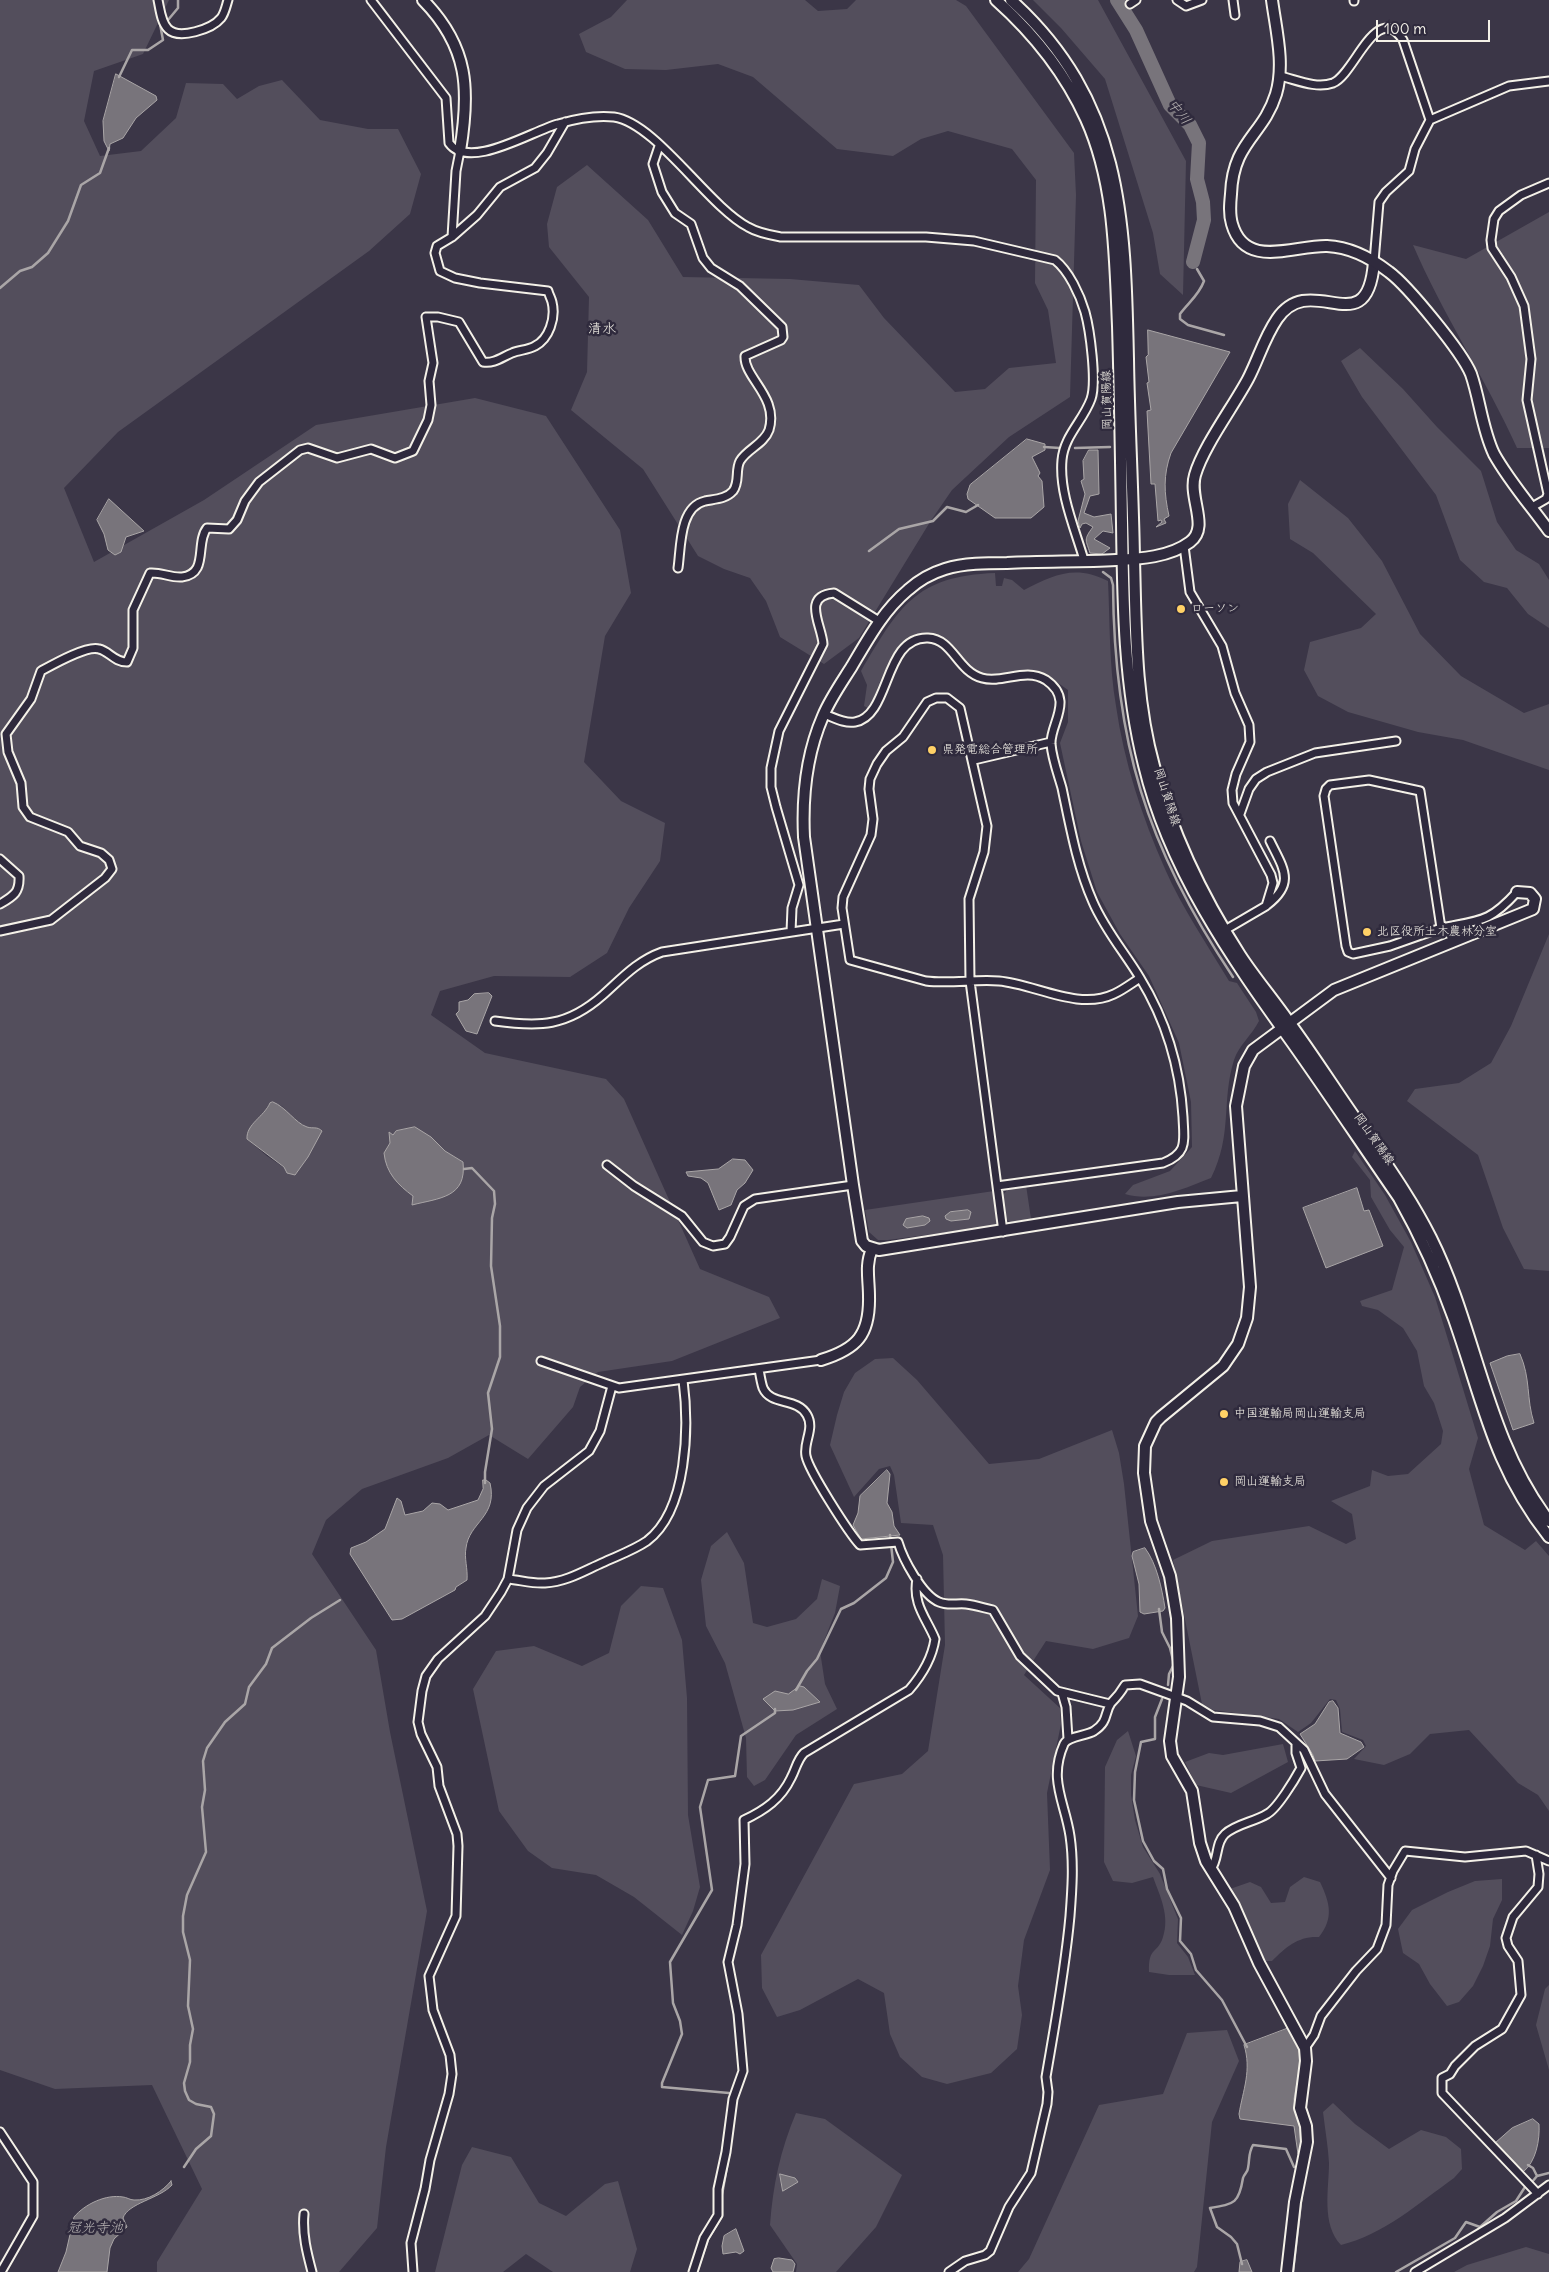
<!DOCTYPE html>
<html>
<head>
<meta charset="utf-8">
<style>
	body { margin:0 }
	#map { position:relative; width:1549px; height:2272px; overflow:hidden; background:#3b3647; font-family:Delius,sans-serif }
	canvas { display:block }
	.scale { position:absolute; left:1376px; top:20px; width:114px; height:22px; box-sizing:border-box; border:2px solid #f4f1e8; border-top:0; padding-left:6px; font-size:15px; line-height:18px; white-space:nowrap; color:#f4f1e8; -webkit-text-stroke:4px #2f2a3d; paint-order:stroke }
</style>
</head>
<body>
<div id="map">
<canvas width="1549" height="2272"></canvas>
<div class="scale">100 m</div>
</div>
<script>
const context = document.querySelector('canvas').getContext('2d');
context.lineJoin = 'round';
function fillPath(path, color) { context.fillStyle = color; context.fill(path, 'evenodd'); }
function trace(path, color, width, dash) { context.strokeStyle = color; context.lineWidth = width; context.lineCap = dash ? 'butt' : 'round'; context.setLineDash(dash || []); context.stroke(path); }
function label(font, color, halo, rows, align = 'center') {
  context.font = font + ' Delius,"Klee One",sans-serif'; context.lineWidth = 5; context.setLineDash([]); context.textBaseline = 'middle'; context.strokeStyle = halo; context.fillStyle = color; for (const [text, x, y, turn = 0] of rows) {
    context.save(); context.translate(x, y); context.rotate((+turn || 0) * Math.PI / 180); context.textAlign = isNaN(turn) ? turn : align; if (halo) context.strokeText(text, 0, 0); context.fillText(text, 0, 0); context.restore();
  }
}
fillPath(new Path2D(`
	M0,0H169L143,54L94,71L84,121L100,156L141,151L176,118L186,83L223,84L237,99L259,86L282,80L320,120L368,129H398L421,174L410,214L369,251L118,432L64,488L94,562L204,500L316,425L475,398L546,416L620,530L631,593L605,636L584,762L621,801L665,823L660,861L629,908L607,953L570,977L494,976L440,991L431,1015L485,1053L606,1079L624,1099L700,1269L769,1297L780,1318L672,1361L598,1372L580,1387L573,1407L528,1459L489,1435L448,1458L362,1489L326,1520L312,1554L376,1650L390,1732L427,1911L386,2147L377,2228L339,2272H157V2262L202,2189L152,2085L55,2089L0,2070ZM270,1103L282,1106L290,1116L306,1127L321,1129L308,1157L295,1175L267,1156L247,1139C250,1123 264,1118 270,1103ZM395,1134L431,1137L445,1151L463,1162L412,1205L413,1196C395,1183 390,1175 384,1153Z
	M627,0H805L818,11L847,9L856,0H956L966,6L1074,153L1076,195L1070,397L1009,437L952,490L930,522L859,638L824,664L780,637L766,601L750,578L724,569L698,556L643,469L571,410L587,372L589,297L549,247L547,224L557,187L587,165L648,220L683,277L790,279L859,285L884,318L955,392L985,389L1009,368L1056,363L1048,310L1035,283L1036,180L1012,149L948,131L921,139L893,156L837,149L753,77L718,64L666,70L625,69L586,52L579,34L611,17Z
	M1033,0H1098L1186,161L1183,295L1160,274L1153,233L1105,79L1061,28Z
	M1549,212V448H1517C1486,379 1443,315 1413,245L1466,259Z
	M1360,348L1403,389L1437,427L1481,471L1497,522L1516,550L1539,564L1549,580V628L1528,614L1507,588L1484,582L1460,560L1436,495L1362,397L1341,361Z
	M1300,480L1348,518L1382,561L1420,634L1461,676L1524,713L1549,704V770L1463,740L1418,732L1348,712L1318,696L1304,670L1310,642L1361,628L1376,614L1313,553L1290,539L1288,504Z
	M995,573L996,586H1002L1004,578L1012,580L1024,590C1053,575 1075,564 1108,581C1110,622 1109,665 1116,706C1124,762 1142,817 1165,869C1182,908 1207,944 1229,981L1237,983L1256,1012L1259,1021C1252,1035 1239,1045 1234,1060C1221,1102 1233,1134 1211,1178C1185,1188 1154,1203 1125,1194L1133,1185L1170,1171L1192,1147L1191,1102L1179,1043L1149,976L1120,934L1097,892L1081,841L1060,743L1068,722V690C1058,683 1045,672 1032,671C1014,670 997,677 979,673C964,669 961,653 950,644C944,638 938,637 930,636C893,631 881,682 870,709L864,706L867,685L861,671C899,607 915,576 995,573Z
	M1549,934V1271L1524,1269L1503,1228L1478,1155L1407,1101L1415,1089L1459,1083L1491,1063L1511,1026Z
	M1355,1151L1385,1195L1411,1242L1435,1297L1478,1438L1469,1469L1484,1525L1525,1550L1536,1541L1549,1556V1811L1538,1795L1518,1783L1469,1730L1430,1734L1410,1754L1384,1765L1354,1759L1366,1746L1363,1740L1342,1732L1340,1709L1336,1700L1330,1699L1311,1723L1298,1732L1279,1719L1213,1710L1202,1704L1173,1560L1212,1541L1309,1526L1346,1544L1356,1539L1352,1514L1331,1501L1370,1486L1372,1470L1388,1476L1408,1474L1441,1444L1443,1431L1434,1403L1424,1386L1417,1351L1403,1328L1378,1310L1362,1306L1360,1301L1392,1290L1404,1247L1390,1230L1371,1197L1370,1180L1352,1157Z
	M1026,1185L1031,1219L1011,1222L1005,1219L1002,1196L1010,1187Z
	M994,1191L999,1222L995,1226L888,1240H878L869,1232L865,1210Z
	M893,1358L917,1380L989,1464L1039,1459L1112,1430L1119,1453L1124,1484L1138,1616L1129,1638L1093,1649L1046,1641L1024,1675L1060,1708L1061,1724L1047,1793L1050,1870L1024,1940L1018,1986L1022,2015L1017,2049L991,2073L947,2084L922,2077L900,2057L890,2034L884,1993L858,1979L800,2010L777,2017L762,1988L761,1955L854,1784L902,1774L928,1751L945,1645L943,1555L933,1525L901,1523L894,1475L890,1466L879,1469L854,1497L830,1445L837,1415L844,1392L855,1373L875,1359Z
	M727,1532L744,1563L753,1623L767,1627L796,1619L817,1599L822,1579L840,1586L835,1613L820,1651L825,1684L837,1709L796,1735L765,1780L754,1786L747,1777L746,1738L725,1663L706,1626L701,1580L711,1546Z
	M641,1586L663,1588L682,1640L687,1698L688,1815L700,1887L693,1911L682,1935L634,1897L596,1875L552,1868L528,1851L499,1811L473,1689L496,1651L534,1646L582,1666L609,1653L621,1606Z
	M1128,1731L1136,1756L1131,1775V1795L1135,1820L1143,1847L1160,1874L1178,1919L1177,1943L1188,1957L1195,1975H1169L1149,1972C1148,1946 1158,1954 1163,1937C1170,1916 1160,1896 1153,1877L1132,1883L1113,1881L1104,1862L1105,1767L1117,1740Z
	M1283,1744L1288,1762L1231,1793L1196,1785L1185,1762L1209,1753L1223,1755Z
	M1304,1877L1320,1882C1330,1903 1334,1918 1319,1937C1298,1936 1286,1947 1272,1961H1264L1245,1915L1230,1889L1250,1882L1261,1887L1271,1903L1285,1902L1290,1887Z
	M1502,1879V1900L1493,1919L1490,1946L1483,1966L1473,1986L1459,2002L1447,2006L1430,1984L1419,1964L1403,1953L1398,1929L1412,1910L1448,1892L1475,1881Z
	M1549,1985V2070L1536,2025L1545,1989Z
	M1227,2030L1239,2061L1212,2122L1197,2267L1194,2272H1018L1029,2259L1099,2105L1163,2094L1187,2033Z
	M1333,2103L1355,2124L1389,2149L1421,2130L1446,2137L1461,2149L1462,2169L1454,2178C1419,2203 1383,2235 1341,2245C1321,2224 1329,2189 1329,2163C1328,2146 1325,2129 1323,2112Z
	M796,2113L825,2119L902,2175L876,2227L836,2272H796L797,2264L770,2225C773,2185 780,2151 796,2113Z
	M472,2147L511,2157L539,2203L566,2216L605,2184L618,2181L637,2249L630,2272H553L526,2254L503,2272H435L462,2165Z
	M1526,2247L1549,2254V2272H1454L1467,2265Z`), '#534e5c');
const water = new Path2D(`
	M116,74L156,96L157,100L136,118L123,138L110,144L109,151L104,141L103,121Z
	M1148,330L1230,352L1171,453C1163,475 1164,493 1169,516L1164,519L1166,523L1156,527L1162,522L1161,520L1158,521L1155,484H1151L1147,411L1151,410L1147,383L1149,382L1146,357L1148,355Z
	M1027,439L1045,444V450L1032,457L1040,473L1038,476L1042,481L1044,507L1031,518H995L968,499L967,494L970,485Z
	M1089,450H1098L1099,494L1090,496L1084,513L1094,517L1111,514L1113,533L1103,531L1094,539L1110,548L1102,554L1090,553C1086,540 1083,540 1093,527L1086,523L1082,524L1080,528L1078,521L1085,494L1081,481L1084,479L1083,461Z
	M109,499L144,531L126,537L121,552L115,555L108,550L104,534L97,520Z
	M489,993L492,996L477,1034L466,1031L456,1014L459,1011V1002L468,1000L474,994Z
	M273,1102C286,1107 295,1123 307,1127C313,1129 317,1126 322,1131L308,1157L295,1175L287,1173L284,1167L247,1139C246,1124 264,1117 270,1103Z
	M415,1127L431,1137L445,1151L463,1162C467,1198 439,1198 412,1205L413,1196C398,1185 386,1173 384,1153L390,1143L389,1132L393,1135L396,1131Z
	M733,1159L745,1160L753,1170L745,1183L737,1190L731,1205L719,1210L708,1183L701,1178L688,1176L686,1172L718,1169Z
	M1357,1188L1364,1211L1369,1210L1383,1246L1326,1268L1303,1208Z
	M968,1210L971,1212L969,1219L951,1221L946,1219L945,1216L950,1212Z
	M923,1216L929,1218L930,1221L925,1225L907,1228L903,1225L906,1219Z
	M1520,1354C1531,1379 1526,1398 1534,1423L1513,1430L1490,1363L1507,1356Z
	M887,1470L890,1474L887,1503L892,1512L894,1526L900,1535L861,1539L853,1525L858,1513L860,1496Z
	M483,1480H486L490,1483C498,1517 469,1522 466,1548C464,1558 468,1569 467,1580L456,1587L455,1590L402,1619L392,1620L350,1554L351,1548L366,1542L385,1529L397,1498L401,1501L405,1515L423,1511L432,1503L440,1504L448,1510L478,1500L483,1489Z
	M1145,1548C1157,1564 1162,1589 1165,1608L1163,1611L1144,1614L1140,1612L1139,1584L1132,1556L1133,1552Z
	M800,1686L804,1687L820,1702L793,1710L775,1711L763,1699L775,1691L788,1694Z
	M1333,1701L1338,1708L1340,1733L1361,1742L1364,1747L1347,1759L1315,1761L1313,1755L1300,1734L1315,1724L1329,1702Z
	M1289,2028L1297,2043L1301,2060L1294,2099L1300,2126L1301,2153L1298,2154L1294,2126L1240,2119L1239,2114C1243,2090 1252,2070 1244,2045Z
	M1533,2119L1539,2124C1540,2140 1536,2162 1523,2172L1495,2143L1512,2128Z
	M780,2174L795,2178L798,2182L783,2191Z
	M171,2181L172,2185C159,2199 128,2203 123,2218L127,2227L114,2239L110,2248L107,2272H58L66,2252L74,2217C85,2204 106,2194 123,2197C126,2197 130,2200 134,2200C148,2201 163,2191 171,2181Z
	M736,2229L744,2251L740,2254L736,2252L723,2254L722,2246L724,2236Z
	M779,2258L792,2260L795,2264L793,2272H773L771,2268L774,2259Z
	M1247,2260L1252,2272H1239L1240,2262Z`);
fillPath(water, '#78747b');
trace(water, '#aaa6a7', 1);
trace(new Path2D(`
	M168,20L178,8V0
	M119,77L132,50H148L163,40L160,24
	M1197,269L1204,281C1199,295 1189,302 1180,314V319L1188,325L1224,335
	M0,288L20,271L32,267L48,253L68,221L81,185L100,173L109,148
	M1044,447L1060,448
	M1075,448L1110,447
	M869,551L899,529L933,521L947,507L966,512L978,505
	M1103,572L1111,578L1113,585C1114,741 1146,847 1233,977
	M464,1169L472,1168L494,1191L495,1204L492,1218L491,1266L500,1326V1357L488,1393L492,1429L485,1472V1483
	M1159,1609L1162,1632L1170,1648L1174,1664L1169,1674L1168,1685
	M796,1690L807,1671L817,1659L841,1609L854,1603L886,1578L893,1562L890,1535
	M1162,1699L1155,1717V1739L1141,1742L1135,1772L1134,1800L1143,1841L1154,1861L1163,1869L1167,1889L1181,1918L1180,1941L1191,1954L1196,1970L1222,2000L1247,2047
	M729,2093L662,2087V2083L682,2034L680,2021L673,2003L670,1962L712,1890L700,1807L708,1780L735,1776L741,1736L775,1713V1709
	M730,2149L737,2096
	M1528,2165L1533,2168L1537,2176
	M184,2167L196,2149L211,2136L214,2114L211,2107L196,2104L189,2100L185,2091L184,2083L190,2062V2045L193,2029L188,2006L190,1960L183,1932V1916L187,1895L206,1852L202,1807L205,1790L203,1761L207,1748L225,1722L245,1704L249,1687L266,1664L272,1648L311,1618L340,1600
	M1532,2182L1537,2176L1549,2173
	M1242,2264L1237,2244L1231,2237L1217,2227L1210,2208C1235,2204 1239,2203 1243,2178C1244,2174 1248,2172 1248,2168C1250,2158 1248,2154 1253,2145L1286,2149L1294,2167
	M697,2272L708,2239L722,2216V2195L729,2155
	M1293,2272L1302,2193
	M1396,2272L1455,2238L1466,2222L1480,2227L1497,2212L1516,2201L1525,2187`), '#aaa6a7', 2.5);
trace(new Path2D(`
	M1117,0L1136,30L1170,105L1190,125L1199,143L1197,179L1203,202L1204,220L1193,262`), '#78747b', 14);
const street = new Path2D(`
	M158,0C160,9 161,22 168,29C179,40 212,29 221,18C225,13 226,6 228,0
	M371,0L446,98L449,143C469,171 532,131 558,124C575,119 596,115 614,117C656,123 708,206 748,227C758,233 770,235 781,237H926L974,241L1055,260C1069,271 1080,295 1085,312C1090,330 1097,382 1091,399C1083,421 1064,436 1062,460C1059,493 1075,529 1084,560
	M1177,0L1186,6L1202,0
	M1233,0L1235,15
	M1354,1V0
	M1130,4L1136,0
	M1280,76C1297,80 1316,89 1333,83C1355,74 1376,0 1403,40L1430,120
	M659,146L653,164L662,192L675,213L691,224L703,258L711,268L740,286L782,327L783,337L781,340L745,356C744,378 779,397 769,430C764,444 747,449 740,461C735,470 740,482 733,491C726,499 715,499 705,501C679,507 681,548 678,568
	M452,237L456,171L460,151
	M1374,262L1379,202L1386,192L1409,171L1415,149L1430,120L1509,86L1549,81
	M1532,507L1546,499L1548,494L1527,400L1531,359L1524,306L1511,277L1492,248L1491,240L1494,219L1499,211L1521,195L1549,183
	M1184,546L1190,592L1222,646L1235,693L1249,725L1250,742L1236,774L1232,790L1233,803L1271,875L1273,883L1266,906L1225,930
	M824,714C833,717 844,724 855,722C891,716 883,636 928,638C953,639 957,671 982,678C1003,684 1025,667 1046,680C1075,700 1050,723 1051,744C1052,758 1058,774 1062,788C1070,826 1077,866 1093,902C1105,930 1125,953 1140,978C1167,1022 1180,1067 1183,1117C1184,1142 1188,1153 1163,1163L997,1186
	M974,760L1051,742
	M1369,780L1420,791L1441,928L1390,946L1353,954L1348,952L1346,946L1324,796L1326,789L1330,785Z
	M1240,814L1249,789L1256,779L1267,772L1315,753L1396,741
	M0,859L19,876C20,892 14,896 0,904
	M1267,905C1296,883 1283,868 1270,841
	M1441,928C1480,920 1489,923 1517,892
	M0,931L51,920L105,878L112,869L109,860L101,853L80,846L68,832L30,817L23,807L21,783L8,752L6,734L31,699L41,671C52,665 87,645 99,649C109,651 114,662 127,662L133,648V610L150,573C161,572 171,578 182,577C209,574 195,543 207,528L229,529L237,520L245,501L259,482L300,450L308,448L337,458L371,449L395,458L413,451L428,420L431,405L429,381L433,363L426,317H438L459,322L483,362C494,364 502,357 512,353C519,350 528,350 535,346C549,339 556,318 552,302C551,298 549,295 548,291L480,283L455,278L440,271L435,253L437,246L452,237L477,215L500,187L535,168L547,153L565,122
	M791,932L792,908L799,885L776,807L771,787V768L779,731L823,644C822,625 801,596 834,593L879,621
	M495,1021C539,1027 567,1027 603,995C622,978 637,961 662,952L844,924
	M607,1165L634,1186L682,1216L703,1242L713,1246L725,1244L730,1237L744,1206L755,1199L853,1185
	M1003,1232L970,981L969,899L984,852L987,826L960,708L947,698H936L927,702L903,737L886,751L877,764L870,779L869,789L873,819L871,835L843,897L842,908L850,960L926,981C950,984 975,979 999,981C1035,984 1078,1011 1114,994C1123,990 1132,983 1140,978
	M541,1361L619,1388L821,1360
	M759,1369C760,1375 761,1382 763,1388C771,1406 797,1397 807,1415C815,1429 803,1442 806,1456C809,1471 849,1533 860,1545L898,1542C903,1559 922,1595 939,1602C948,1606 957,1603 966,1604C975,1605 984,1608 993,1610L1020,1656L1057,1691L1110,1704
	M508,1579C520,1580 533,1584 545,1583C566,1582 584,1571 602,1563C617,1556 634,1550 647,1541C688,1510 689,1426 683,1380
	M1062,1693L1066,1707L1068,1739
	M1536,1855L1539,1874L1538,1887L1513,1917L1506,1938L1508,1946L1518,1961L1521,1995L1502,2029L1475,2046L1455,2066L1450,2074L1442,2078V2093L1538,2194
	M1211,1869C1219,1859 1215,1843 1225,1834C1236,1824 1254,1822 1267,1814C1277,1809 1295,1779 1301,1768L1296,1753V1743
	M1305,2048L1314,2035L1321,2016L1356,1971L1377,1949L1386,1925L1388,1885L1393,1871L1405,1851L1465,1857L1526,1851L1549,1861
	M0,2132L33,2182V2216L1,2272
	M304,2214C302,2234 307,2253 312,2272
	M413,2272L411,2243L425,2189L430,2160L449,2094L452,2074L450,2055L433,2010L429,1976L456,1916L458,1846L457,1834L439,1786L437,1767L421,1734L418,1722L422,1691L426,1676L438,1659L485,1616L501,1592L508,1579L517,1530L527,1508L544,1486L589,1451L600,1431L612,1386
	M693,2272L704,2238L718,2215V2189L726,2152L733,2099L743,2071L738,2014L728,1962L737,1925L745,1864L744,1820C765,1810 781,1799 791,1778C796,1769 797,1760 804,1753L909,1690C922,1675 932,1659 935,1639C927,1619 912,1604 917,1579
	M949,2272L965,2261L985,2255L990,2251L1009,2207L1031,2173L1047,2104L1048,2092L1046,2077C1055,2024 1065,1971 1070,1916C1072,1890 1074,1863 1070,1836C1065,1802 1048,1780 1064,1744C1068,1736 1086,1736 1094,1731C1109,1721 1104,1713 1111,1703C1116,1698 1121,1692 1125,1685L1140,1684L1187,1701L1213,1717L1260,1721L1279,1727L1304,1750L1325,1794L1391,1878
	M1415,2272L1505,2218L1549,2185`);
const secondary = new Path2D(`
	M423,0C469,47 470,90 460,151
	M1242,1196L1178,1202L879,1250L866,1246L862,1241L853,1185L804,837C802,795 806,755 823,716C830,699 842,682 852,666C868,639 883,611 908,590C918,581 932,573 945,569C964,563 987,563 1007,563C1043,561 1080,562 1116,560C1140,559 1170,557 1190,542C1210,527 1188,498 1195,475C1203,447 1233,407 1248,379C1258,360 1264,338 1277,319C1312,268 1367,347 1374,262
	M821,1360C857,1349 870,1335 869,1296C869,1279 865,1265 872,1249
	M1287,2272L1295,2202L1307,2142L1306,2126L1300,2108L1306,2061L1305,2048L1259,1963L1234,1906L1206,1861L1200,1843L1192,1791L1172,1756L1170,1741L1179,1677L1177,1618L1170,1576L1151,1521L1144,1473L1145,1446L1156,1422L1161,1417L1223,1366L1238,1344L1247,1318L1250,1287L1236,1106L1244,1066L1253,1050L1334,990L1533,909L1535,899L1530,893L1517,892`);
const primary = new Path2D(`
	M996,0C1033,33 1065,73 1086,119C1115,183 1115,258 1118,326C1120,392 1121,457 1122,523C1123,604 1124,686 1144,765C1169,869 1230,956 1291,1041C1328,1093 1363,1146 1399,1198C1421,1237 1439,1277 1454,1319C1483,1401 1493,1466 1549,1537
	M1011,0C1123,101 1125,219 1128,359C1129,426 1133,492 1134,559C1136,629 1135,698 1154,766C1172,833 1202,896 1240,955C1255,978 1273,999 1289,1022C1314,1056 1336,1091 1360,1125C1385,1162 1411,1198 1431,1238C1477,1330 1485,1437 1549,1521
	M1272,0C1276,30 1285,64 1276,94C1263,136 1233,141 1231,194C1230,204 1229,214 1232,224C1245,270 1294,245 1327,246C1349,247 1371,258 1389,272C1408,286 1462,352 1471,374C1480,400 1482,429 1494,454C1509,481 1531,506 1549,531`);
trace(street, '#f4f1e8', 11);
trace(secondary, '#f4f1e8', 14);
trace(primary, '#f4f1e8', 14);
trace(street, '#2f2a3d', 7);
trace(secondary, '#2f2a3d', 10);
trace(primary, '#2f2a3d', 10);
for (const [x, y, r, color] of [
	[1181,609,5,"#ffd166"],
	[932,750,5,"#ffd166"],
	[1367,932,5,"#ffd166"],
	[1224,1414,5,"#ffd166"],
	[1224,1482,5,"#ffd166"]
]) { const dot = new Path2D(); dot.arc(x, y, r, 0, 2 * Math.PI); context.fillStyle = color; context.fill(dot); trace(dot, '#2f2a3d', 2); }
label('12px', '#f4f1e8', '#2f2a3d', [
	["岡山賀陽線",1107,400,-91],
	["岡山賀陽線",1167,797,72],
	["岡山賀陽線",1374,1139,55]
]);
label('12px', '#f4f1e8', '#2f2a3d', [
	["ローソン",1191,609],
	["県発電総合管理所",942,750],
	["北区役所土木農林分室",1377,932],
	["中国運輸局岡山運輸支局",1234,1414],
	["岡山運輸支局",1234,1482]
], 'left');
label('italic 14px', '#b6b2b2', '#2f2a3d', [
	["中川",1179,112,52],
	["冠光寺池",95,2228]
]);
label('14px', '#f4f1e8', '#2f2a3d', [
	["清水",602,329]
]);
</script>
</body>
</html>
